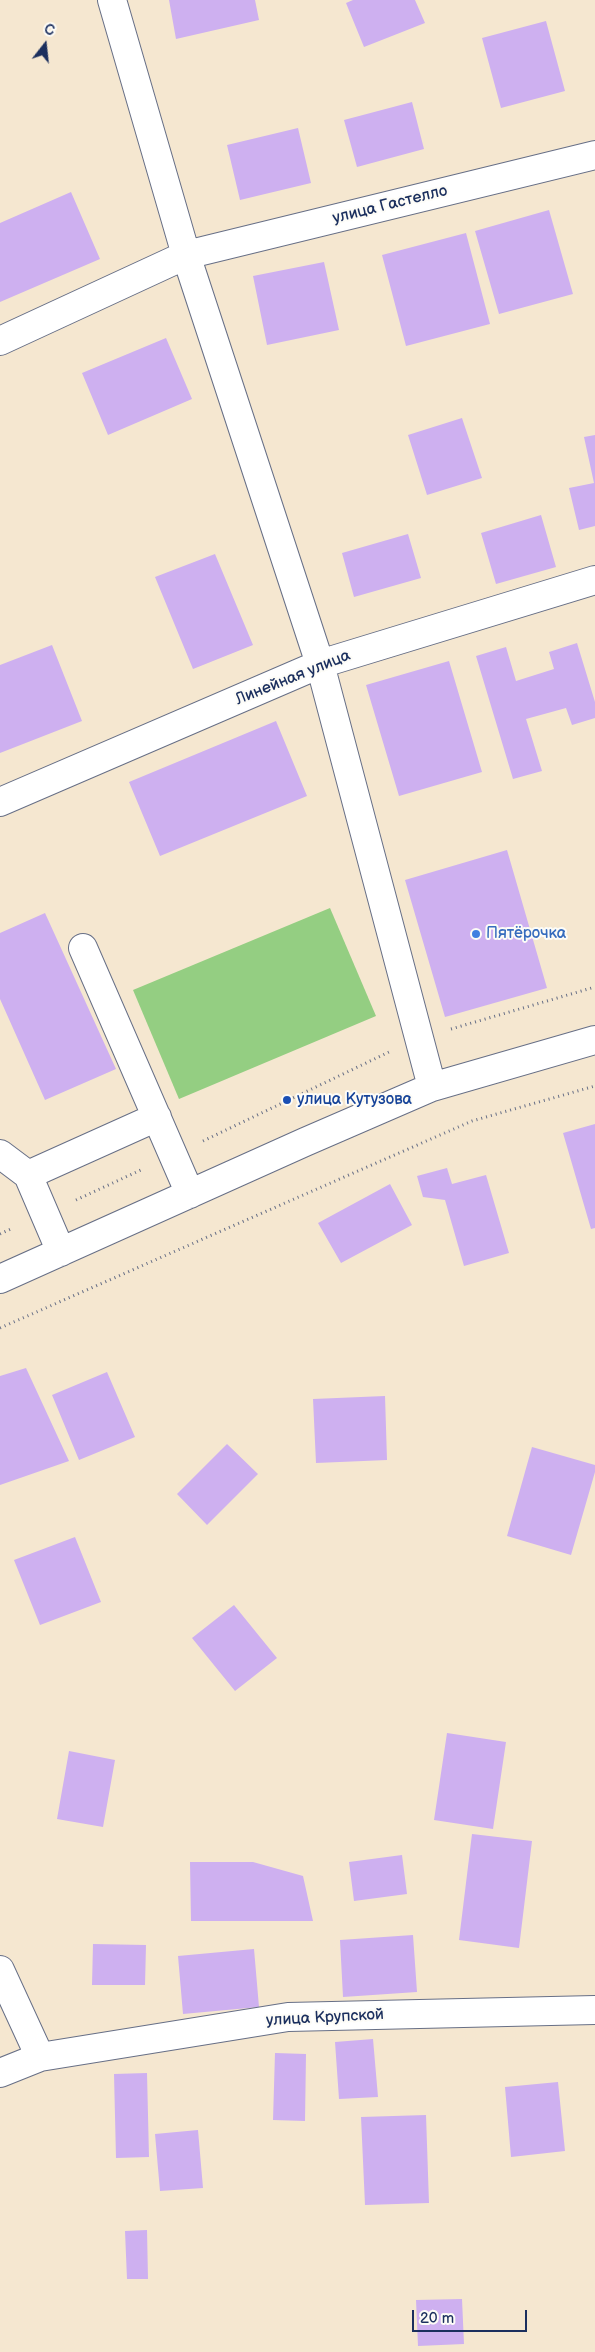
<!DOCTYPE html>
<html>
<head>
<meta charset="utf-8">
<style>
	body { margin:0 }
	#map { position:relative; width:595px; height:2352px; overflow:hidden; background:#f5e7d0; font-family:"Balsamiq Sans",sans-serif }
	canvas { display:block }
	.north { position:absolute; left:20px; top:20px; width:50px; height:50px; -webkit-text-stroke:4px #fdfcf7; paint-order:stroke; rotate:16deg; font-size:14px; font-weight:700; line-height:20px; text-align:center; color:#1b2f5e }
	.north::after { content:''; display:block; margin:auto; width:18px; height:22px; background:#1b2f5e; clip-path:polygon(50% 0,100% 100%,50% 72%,0 100%) }
	.scale { position:absolute; left:412px; top:2310px; width:115px; height:22px; box-sizing:border-box; border:2px solid #1b2f5e; border-top:0; padding-left:6px; font-size:15px; line-height:18px; white-space:nowrap; color:#1b2f5e; -webkit-text-stroke:4px #fdfcf7; paint-order:stroke }
</style>
</head>
<body>
<div id="map">
<canvas width="595" height="2352"></canvas>
<div class="north">С</div>
<div class="scale">20 m</div>
</div>
<script>
const context = document.querySelector('canvas').getContext('2d');
context.lineJoin = 'round';
function fillPath(path, color) { context.fillStyle = color; context.fill(path, 'evenodd'); }
function trace(path, color, width, dash) { context.strokeStyle = color; context.lineWidth = width; context.lineCap = dash ? 'butt' : 'round'; context.setLineDash(dash || []); context.stroke(path); }
function label(font, color, halo, rows, align = 'center') {
  context.font = font + ' "Balsamiq Sans",sans-serif'; context.lineWidth = 4; context.setLineDash([]); context.textBaseline = 'middle'; context.strokeStyle = halo; context.fillStyle = color; for (const [text, x, y, turn = 0] of rows) {
    context.save(); context.translate(x, y); context.rotate((+turn || 0) * Math.PI / 180); context.textAlign = isNaN(turn) ? turn : align; if (halo) context.strokeText(text, 0, 0); context.fillText(text, 0, 0); context.restore();
  }
}
fillPath(new Path2D(`
	M330,908L376,1016L179,1099L133,990Z`), '#94ce82');
fillPath(new Path2D(`
	M169,0H255L259,20L176,39Z
	M353,0H415L425,23L364,47L346,3Z
	M546,21L565,91L501,108L482,38Z
	M412,102L424,149L357,167L344,120Z
	M298,128L311,183L240,200L227,145Z
	M71,192L100,259L0,302V223Z
	M549,210L573,294L499,314L475,231Z
	M466,233L490,324L406,346L382,255Z
	M324,262L339,330L267,345L253,276Z
	M166,338L192,399L108,435L82,373Z
	M462,418L482,478L427,495L408,435Z
	M595,435V526L579,530L569,488L594,483L584,437Z
	M541,515L556,567L496,584L481,533Z
	M408,534L421,578L354,597L342,553Z
	M215,554L253,645L193,669L155,577Z
	M577,643L595,702V718L572,725L566,708L526,719L542,771L513,779L476,656L506,647L516,681L554,669L549,652Z
	M52,645L82,721L0,753V665Z
	M449,661L482,772L399,796L366,685Z
	M276,721L307,796L160,856L129,782Z
	M507,850L547,988L445,1017L405,880Z
	M45,913L116,1069L45,1100L0,999V933Z
	M595,1124V1228L591,1229L563,1133Z
	M447,1168L452,1184L486,1175L509,1253L464,1266L445,1200L423,1197L417,1176Z
	M390,1184L412,1225L341,1263L318,1223Z
	M26,1368L69,1461L0,1485V1376Z
	M107,1372L135,1437L79,1460L52,1395Z
	M385,1396L387,1460L316,1463L313,1399Z
	M227,1444L258,1474L207,1525L177,1494Z
	M532,1447L595,1465V1472L571,1555L507,1536Z
	M75,1537L101,1602L40,1625L14,1560Z
	M234,1605L277,1658L235,1691L192,1638Z
	M447,1733L506,1742L493,1829L434,1820Z
	M69,1751L115,1760L103,1827L57,1819Z
	M472,1834L532,1841L519,1948L459,1940Z
	M402,1855L407,1894L354,1901L349,1862Z
	M190,1862H253L303,1876L313,1921H191Z
	M413,1935L417,1992L343,1997L340,1940Z
	M93,1944L146,1945L145,1985H92Z
	M254,1949L259,2007L183,2014L178,1956Z
	M373,2039L378,2097L339,2099L335,2042Z
	M275,2053L306,2054L305,2121L273,2120Z
	M147,2073L149,2157L116,2158L114,2074Z
	M558,2082L565,2151L511,2157L505,2087Z
	M426,2115L429,2203L365,2205L361,2117Z
	M198,2130L203,2188L160,2191L155,2134Z
	M147,2230L148,2279H127L125,2231Z
	M462,2299L464,2344L418,2346L416,2300Z`), '#ceb0f0');
const minor = new Path2D(`
	M112,0L186,255L320,664L432,1087
	M0,341L186,255L595,155
	M0,802L320,664L595,580
	M83,948L190,1194
	M0,1154L28,1175L61,1252
	M28,1175L157,1117
	M0,1279L305,1142L432,1087L595,1040
	M0,1970L40,2057
	M0,2073L40,2057L288,2017L595,2010`);
trace(minor, '#676f86', 30);
trace(new Path2D(`
	M451,1029L595,987
	M203,1141L389,1052
	M76,1200L143,1169
	M0,1234L13,1228
	M0,1328L472,1121L595,1086`), '#676f86', 3, [1, 4]);
trace(minor, '#fff', 28);
for (const [x, y, r, color] of [
	[476,934,5,"#3f7fe0"],
	[287,1100,5,"#1a4fb4"]
]) { const dot = new Path2D(); dot.arc(x, y, r, 0, 2 * Math.PI); context.fillStyle = color; context.fill(dot); trace(dot, '#fdfcf7', 2); }
label('16px', '#1b2f5e', '#fdfcf7', [
	["улица Гастелло",390,205,-14],
	["Линейная улица",293,678,-22],
	["улица Крупской",325,2018,-3]
]);
label('16px', '#366cbe', '#fdfcf7', [
	["Пятёрочка",486,934]
], 'left');
label('16px', '#164399', '#fdfcf7', [
	["улица Кутузова",297,1100]
], 'left');
</script>
</body>
</html>
